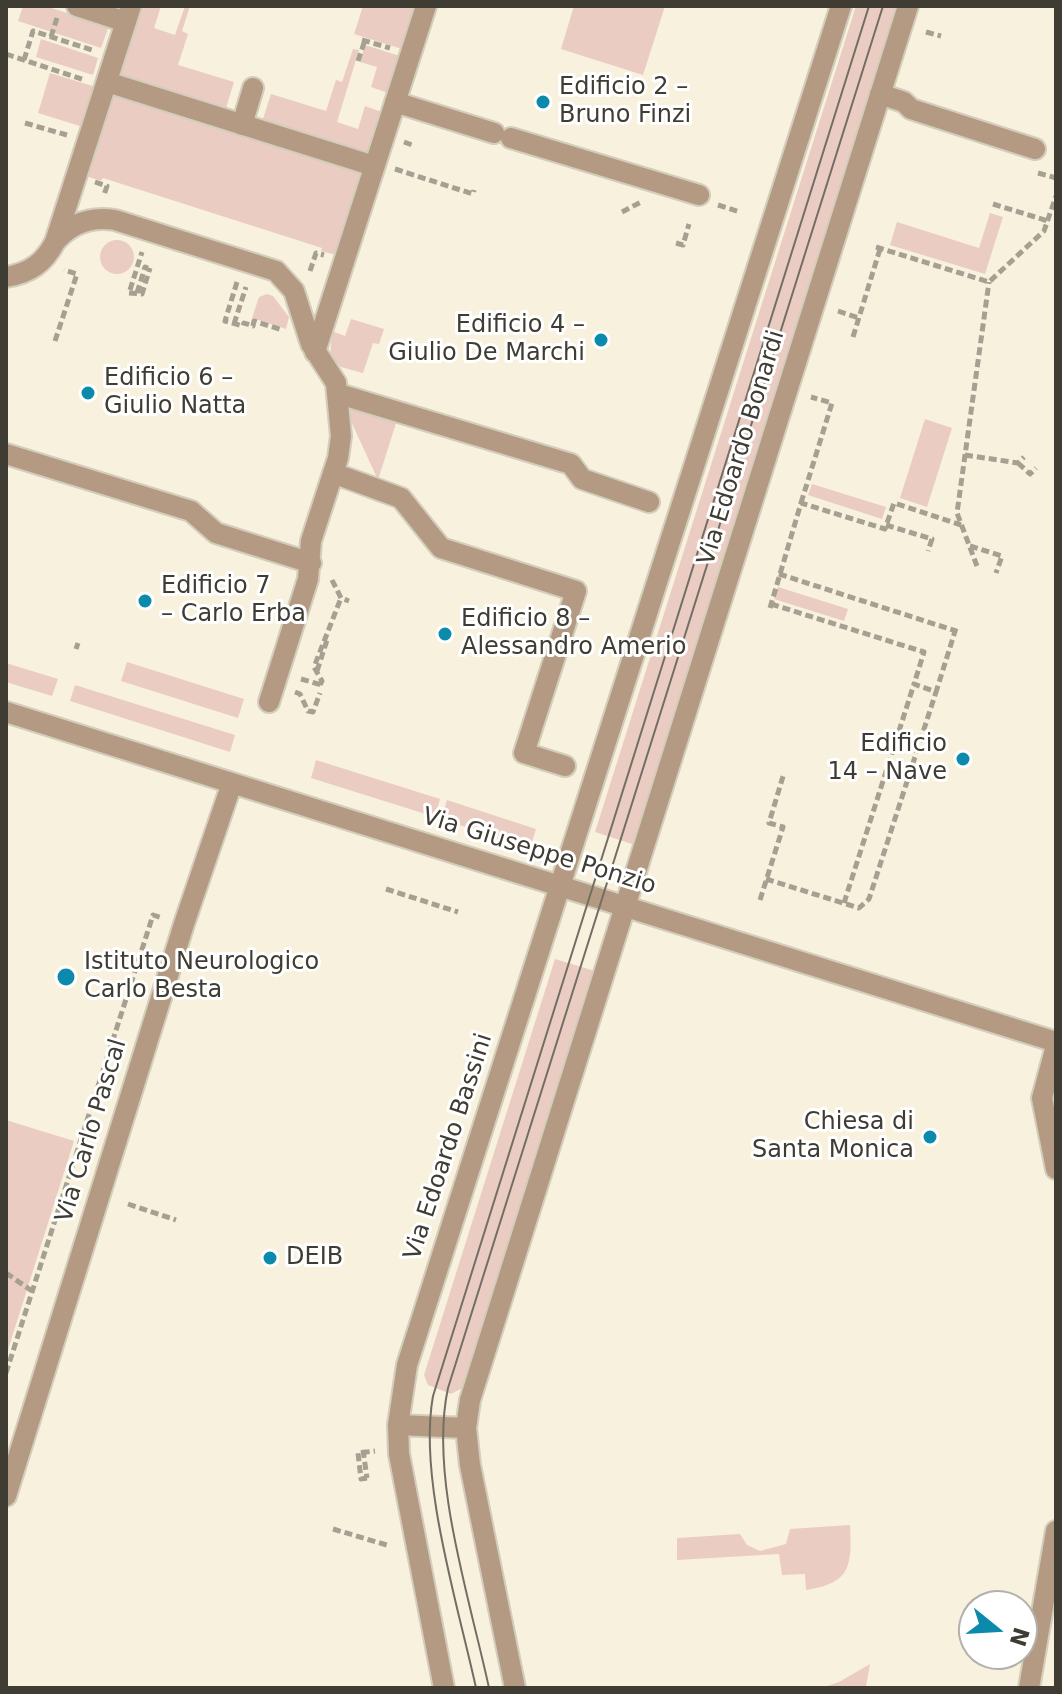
<!DOCTYPE html>
<html>
<head>
<meta charset="utf-8">
<style>
	body { margin:0 }
	#map { position:relative; width:1062px; height:1694px; overflow:hidden; background:#f8f1dd; font-family:"DejaVu Sans",sans-serif }
	canvas { display:block }
	.frame { position:absolute; inset:0; border:8px solid #3f3c34; pointer-events:none }
	.north { position:absolute; left:958px; top:1590px; width:80px; height:80px; box-sizing:border-box; background:#fff; border:2px solid #b2b1ae; border-radius:50%; rotate:108deg; font-size:22px; font-weight:700; line-height:32px; text-align:center; color:#3f3c34 }
	.north::after { content:''; display:block; margin:auto; width:28px; height:36px; background:#0b8aac; clip-path:polygon(50% 0,100% 100%,50% 72%,0 100%) }
</style>
</head>
<body>
<div id="map">
<canvas width="1062" height="1694"></canvas>
<div class="frame"></div>
<div class="north">N</div>
</div>
<script>
const context = document.querySelector('canvas').getContext('2d');
context.lineJoin = 'round';
function fillPath(path, color) { context.fillStyle = color; context.fill(path, 'evenodd'); }
function trace(path, color, width, dash) { context.strokeStyle = color; context.lineWidth = width; context.lineCap = dash ? 'butt' : 'round'; context.setLineDash(dash || []); context.stroke(path); }
function label(font, color, halo, rows, align = 'center') {
  context.font = font + ' "DejaVu Sans",sans-serif'; context.lineWidth = 6; context.setLineDash([]); context.textBaseline = 'middle'; context.strokeStyle = halo; context.fillStyle = color; for (const [text, x, y, turn = 0] of rows) {
    context.save(); context.translate(x, y); context.rotate((+turn || 0) * Math.PI / 180); context.textAlign = isNaN(turn) ? turn : align; if (halo) context.strokeText(text, 0, 0); context.fillText(text, 0, 0); context.restore();
  }
}
fillPath(new Path2D(`
	M23,6H45L109,26L101,48L18,21Z
	M140,6H161L154,28L175,35L185,6H190L182,31L188,34L178,65L234,82L225,111L117,77Z
	M363,6H416L402,49L354,34Z
	M574,6H665L643,75L561,49Z
	M856,6H899L635,845L595,832Z
	M41,39L98,58L93,75L36,57Z
	M365,45L400,56L388,93L371,87L377,67L360,62Z
	M353,49L359,50L337,122L358,129L365,106L382,112L368,156L262,122L271,94L326,111L336,80L342,82Z
	M50,73L96,87L83,127L38,113Z
	M113,90L363,169L336,255L321,251L322,248L103,178L101,181L86,176Z
	M990,213L1003,217L985,274L890,245L897,222L979,248Z
	M100 257a17 17 0 1 1 34 0a17 17 0 1 1-34 0Z
	M267,294L273,296L289,317L286,329L252,318L259,297Z
	M351,319L384,329L379,344L373,343L363,373L341,367L330,357L332,331L345,336Z
	M351,405L398,417L378,480L350,419Z
	M925,419L952,428L927,507L900,498Z
	M812,484L886,507L882,519L808,495Z
	M778,587L848,609L844,621L774,599Z
	M127,662L244,699L238,718L121,681Z
	M6,663L58,679L52,696L6,682Z
	M75,685L235,735L230,752L70,701Z
	M316,760L440,799L435,817L311,778Z
	M447,800L536,829L530,849L503,847L494,836L441,819Z
	M555,959L595,971L464,1387L451,1394L428,1385L424,1375Z
	M6,1120L74,1141L6,1356Z
	M850,1525C852,1566 851,1583 806,1590L805,1574L782,1575L779,1554L677,1560V1538L740,1534L747,1545L760,1551L786,1544L790,1529Z
	M870,1664L866,1686L821,1688L839,1682Z`), '#eaccc3');
const minor = new Path2D(`
	M77,6L126,22
	M107,82L374,166
	M880,94L904,102L911,109L1035,149
	M395,102L494,133
	M242,125L253,88
	M511,138L699,195
	M55,242C71,223 91,216 115,220L276,271L294,291L311,344L336,383L341,436L338,458L311,541L308,579L269,702
	M6,277C30,273 44,263 55,242L131,6
	M315,352L426,6
	M339,394L571,464L582,479L649,502
	M6,454L191,511L216,533L311,563
	M333,473L401,498L441,548L576,591L524,753L565,766
	M6,712L1056,1042
	M1056,1046L1042,1098L1056,1169
	M398,1425L466,1428
	M6,1496L184,924L232,783
	M444,1688L399,1454L398,1425L407,1365L841,6
	M515,1688L470,1465L466,1428L470,1400L908,6
	M1029,1688L1056,1531`);
trace(minor, '#d3cdbb', 24);
trace(new Path2D(`
	M926,32L941,36
	M51,37L57,18
	M362,40L390,48
	M6,54L85,80
	M24,60L33,31L95,51
	M358,61L365,40
	M25,123L67,135
	M404,142L415,146
	M395,169L473,194L474,190
	M1038,173L1056,178
	M95,182L107,186L104,195
	M993,204L1048,221
	M718,205L740,212
	M622,212L641,202
	M676,243L683,245L689,224
	M876,247L989,282L1044,231L1056,196
	M310,271L316,253L324,255
	M237,282L225,321L243,326L244,323L253,326L254,321L282,330
	M130,290L142,252
	M129,293L142,294L150,268
	M137,293L145,267L148,268
	M838,311L859,318
	M234,324L246,287
	M853,337L880,249
	M55,341L77,274L64,270
	M965,455L1018,463L1024,457
	M1018,463L1030,474L1036,468
	M801,503L832,403L811,397
	M886,525L932,539L928,551
	M970,546L1002,556L996,573
	M977,566L957,513L989,282
	M779,574L956,631
	M332,580L341,598L349,601
	M771,604L924,652L914,684
	M770,608L801,503L885,529L894,503L961,525
	M76,649L78,643
	M317,671L326,643L330,644
	M301,679L322,685
	M320,685L322,681L314,667L341,598
	M295,692L300,694L308,711L313,712L320,693
	M766,879L859,908L869,899L936,692
	M386,889L458,912
	M760,900L783,827L769,823L784,773
	M844,903L914,684L936,692L957,625
	M128,1204L176,1220
	M6,1273L32,1291
	M6,1373L153,915L162,918
	M367,1478L361,1479L358,1453L375,1451
	M333,1529L390,1546`), '#a6a092', 5, [8, 4]);
trace(minor, '#b49a82', 20);
trace(new Path2D(`
	M476,1688C458,1605 418,1478 433,1396L869,6
	M489,1688C470,1599 429,1476 448,1388L883,6`), '#726e63', 2);
trace(new Path2D(`
	M363,1450L367,1478`), '#a6a092', 5, [8, 4]);
for (const [x, y, r, color] of [
	[543,102,8,"#0b8aac"],
	[601,340,8,"#0b8aac"],
	[88,393,8,"#0b8aac"],
	[145,601,8,"#0b8aac"],
	[445,634,8,"#0b8aac"],
	[963,759,8,"#0b8aac"],
	[66,977,10,"#0b8aac"],
	[930,1137,8,"#0b8aac"],
	[270,1258,8,"#0b8aac"]
]) { const dot = new Path2D(); dot.arc(x, y, r, 0, 2 * Math.PI); context.fillStyle = color; context.fill(dot); trace(dot, '#fff', 3); }
label('24px', '#3f3c34', '#fff', [
	["Edificio 2 –",559,88],
	["Bruno Finzi",559,116],
	["Edificio 4 –",585,326,"right"],
	["Giulio De Marchi",585,354,"right"],
	["Edificio 6 –",104,379],
	["Giulio Natta",104,407],
	["Edificio 7",161,587],
	["– Carlo Erba",161,615],
	["Edificio 8 –",461,620],
	["Alessandro Amerio",461,648],
	["Edificio",947,745,"right"],
	["14 – Nave",947,773,"right"],
	["Istituto Neurologico",84,963],
	["Carlo Besta",84,991],
	["Chiesa di",914,1123,"right"],
	["Santa Monica",914,1151,"right"],
	["DEIB",286,1258]
], 'left');
label('24px', '#3f3c34', '#fff', [
	["Via Edoardo Bonardi",742,448,-73],
	["Via Giuseppe Ponzio",539,852,17],
	["Via Carlo Pascal",92,1131,-73],
	["Via Edoardo Bassini",449,1147,-72]
]);
</script>
</body>
</html>
